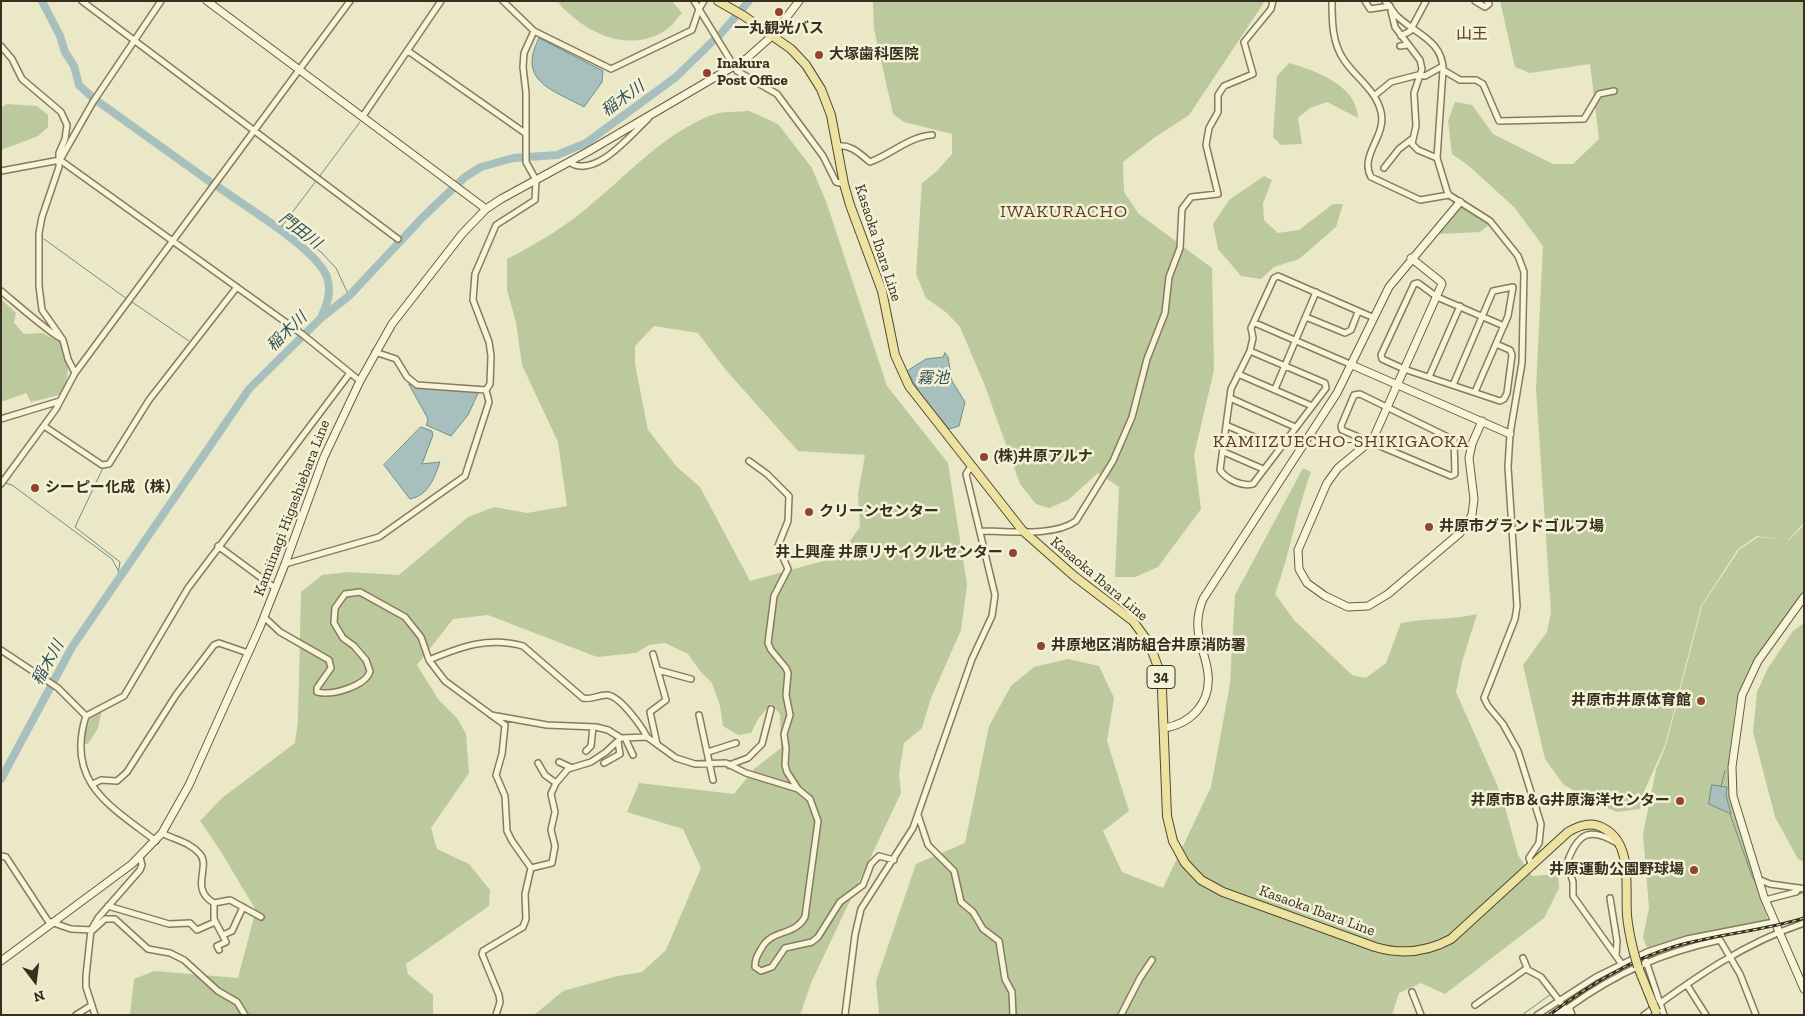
<!DOCTYPE html>
<html>
<head>
<meta charset="utf-8">
<style>
	body { margin:0 }
	#map { position:relative; width:1805px; height:1016px; overflow:hidden; background:#ebe8c7; font-family:"Zilla Slab",serif }
	canvas { display:block }
	.frame { position:absolute; inset:0; border:2px solid #373020; pointer-events:none }
	.north { position:absolute; left:10px; top:956px; width:50px; height:50px; -webkit-text-stroke:4px #f3f1d6; paint-order:stroke; rotate:165deg; font-size:14px; font-weight:700; line-height:20px; text-align:center; color:#373020 }
	.north::after { content:''; display:block; margin:auto; width:18px; height:22px; background:#373020; clip-path:polygon(50% 0,100% 100%,50% 72%,0 100%) }
</style>
</head>
<body>
<div id="map">
<canvas width="1805" height="1016"></canvas>
<div class="frame"></div>
<div class="north">N</div>
</div>
<script>
const context = document.querySelector('canvas').getContext('2d');
context.lineJoin = 'round';
function fillPath(path, color) { context.fillStyle = color; context.fill(path, 'evenodd'); }
function trace(path, color, width, dash) { context.strokeStyle = color; context.lineWidth = width; context.lineCap = dash ? 'butt' : 'round'; context.setLineDash(dash || []); context.stroke(path); }
function label(font, color, halo, rows, align = 'center') {
  context.font = font + ' "Zilla Slab","Noto Sans JP",serif'; context.lineWidth = 5; context.setLineDash([]); context.textBaseline = 'middle'; context.strokeStyle = halo; context.fillStyle = color; for (const [text, x, y, turn = 0] of rows) {
    context.save(); context.translate(x, y); context.rotate((+turn || 0) * Math.PI / 180); context.textAlign = isNaN(turn) ? turn : align; if (halo) context.strokeText(text, 0, 0); context.fillText(text, 0, 0); context.restore();
  }
}
fillPath(new Path2D(`
	M558,1H672L682,13C677,18 672,26 666,30C635,51 596,38 571,15C566,11 561,7 558,1Z
	M873,1H1265L1189,115L1154,138L1123,162L1124,192L1139,214L1212,268L1214,370L1194,455L1201,509L1158,567L1135,577H1115L1119,487L1098,473L1068,500L1049,508L1036,504L1020,484L985,386L960,327L947,313L926,298L916,274L922,183L936,172L952,154V134L904,122L893,114L874,29Z
	M1500,1H1804V523L1788,540L1757,536L1738,549L1701,606L1665,745L1645,789L1640,809L1617,812L1586,799L1563,784L1545,759L1523,665L1547,632L1551,612L1536,389L1543,246L1514,207L1469,166L1452,154L1448,121L1455,102L1472,105L1493,134L1553,164H1573L1599,139L1590,64L1530,73L1515,67Z
	M1289,63C1316,71 1357,85 1358,118L1327,102L1310,108L1298,118L1302,144L1281,145L1273,137L1277,76Z
	M7,104L37,106L48,115V127L38,136L1,150V108Z
	M749,111L778,124L812,168L827,204L887,386L948,463L967,585L961,630L931,698L922,728L904,743L899,774L901,793L811,983L800,1015H534L563,991L618,976L642,972L666,950L701,868L683,829L627,812L639,783L734,794L754,769L781,748L780,714L771,704L758,719L751,733L738,735L723,726L720,706L712,683L701,672L688,654L665,643L649,645L636,653L597,657L488,615L453,619L417,665L438,699L457,718L466,734L469,773L431,828L437,849L469,864L490,890L489,906L406,964L408,974L433,995V1014L130,1015L134,979L154,971L238,978L256,910C237,880 221,849 200,821L222,798L295,743L298,720L301,592L322,575L349,572L399,575L468,517L494,507L527,513L567,506L558,442L522,365L516,322L507,290V259C538,243 567,226 593,203C630,172 665,133 712,115C722,111 738,112 749,111ZM654,326L698,333L725,369L798,451L865,455L858,494L860,527L838,557L750,581L700,487L677,467L648,430L635,364V346Z
	M1264,176L1272,180L1263,203L1264,220L1278,233L1299,230L1333,204H1343L1336,227L1299,259L1274,267L1261,279L1241,276L1218,249L1213,224L1229,200Z
	M1464,207L1489,225L1480,232L1438,234L1460,208Z
	M1,299L16,313L14,323L24,334L42,333L54,339L65,341C68,358 72,381 59,395L31,402L26,393L1,402Z
	M1303,468L1311,472C1296,512 1290,554 1275,594L1294,620L1352,675L1366,678L1386,663L1401,623C1426,618 1452,620 1477,614L1462,662L1456,692L1502,796L1518,855L1532,876L1558,874L1559,888L1544,918L1445,994L1421,983L1399,993L1392,1015H879L876,981L916,864L965,843L989,726L1011,686L1034,667L1068,659L1099,666L1114,698L1107,741L1129,811L1103,831L1122,872L1163,888L1211,787L1230,684L1235,595Z
	M1804,525V592L1756,658L1744,680L1735,710L1729,759L1728,790L1768,920L1692,935L1651,949L1646,946L1643,937L1649,908L1643,834L1656,770L1666,745L1702,606L1739,550L1758,537L1789,540Z
	M1804,623V862L1798,859L1775,817L1753,732L1757,692L1768,668L1793,631Z
	M102,709L98,728L88,744H84V735L92,714Z`), '#bbc99c');
const water = new Path2D(`
	M539,38L603,71L602,82L584,107C551,89 517,81 539,38Z
	M945,353L948,357L952,381L965,402L959,426L949,429L920,393L907,371L926,359L943,357Z
	M409,384L479,391L468,415L451,436L426,425L428,421L427,417Z
	M421,427L432,431L433,435L422,464L440,462C434,478 429,495 410,499L384,465Z
	M1712,785L1727,787L1726,795L1731,814L1709,804Z`);
fillPath(water, '#a8c0bd');
trace(water, '#6f8e8c', 1);
trace(new Path2D(`
	M319,177L360,122
	M316,181L282,226L321,252L336,268L349,296
	M44,239L127,299
	M132,302L189,341
	M156,387L226,297
	M108,460L145,402
	M103,468L75,527L120,562L117,581
	M5,483L12,485L112,559L119,572
	M1721,787L1725,770
	M1730,814L1753,879
	M1772,887L1793,890
	M1799,891L1804,892
	M1770,902L1803,893
	M1522,1015L1551,994L1554,998`), '#6f8e8c', 1);
trace(new Path2D(`
	M42,1L60,36L65,52L74,66L79,85L93,98
	M718,37L749,1
	M96,100L213,184
	M217,186C244,206 316,248 327,277C332,292 327,304 321,318
	M1,779L72,647L249,389L321,318L349,296L423,217L465,177L481,167L513,158L557,155L586,143L676,77L714,40`), '#a8c0bd', 8);
const street = new Path2D(`
	M82,1L398,239
	M503,1L534,31L611,69L692,30L699,9L704,1
	M694,1L737,71L777,94L823,156L836,182L844,184
	M1332,1C1332,21 1332,43 1344,60C1356,78 1376,90 1381,112C1387,136 1359,155 1371,177L1420,200L1449,195
	M1365,1L1370,9L1390,6
	M1385,1C1391,6 1393,13 1398,17C1416,34 1443,41 1443,70L1437,158L1447,191L1449,195L1490,221L1518,256L1524,272L1522,363L1510,434L1508,467L1517,606L1515,619L1484,698L1488,706L1503,724L1518,751L1541,824L1539,843L1529,858L1532,866
	M1475,1L1485,7L1489,4L1487,1
	M1391,11L1395,27L1420,60L1422,69L1414,93L1416,126L1412,144L1418,150L1437,158
	M1401,36L1410,31L1426,1
	M1,46L12,59L22,79L61,112L67,125L65,139L59,153V167L42,217L39,233V286L42,310L63,340L68,359L75,373
	M1400,46L1407,45
	M408,51L525,133
	M1443,70L1460,80H1476L1483,84L1499,121L1584,119L1599,94L1614,91
	M1374,96L1391,82L1418,75L1425,76L1443,66
	M363,116L441,1
	M837,146C851,144 860,154 870,162C892,154 908,137 932,135
	M60,160L93,102L161,1
	M569,162C595,180 630,135 648,119
	M1384,168L1399,149L1412,139
	M1,171L60,160L302,334L360,381
	M1,291C11,299 54,337 61,338
	M1306,317L1345,333L1351,330L1358,312
	M1255,323L1352,365
	M1496,344L1510,350L1512,355L1507,393L1504,399L1500,401L1404,369L1382,359L1381,355L1414,284L1418,283L1437,297L1504,326
	M1250,351L1325,383L1326,388L1253,484C1242,487 1226,479 1220,470L1231,389L1250,351L1253,338L1251,328L1274,278L1278,276L1372,317
	M375,352L396,359L407,377L417,385L486,390
	M1238,374L1312,406
	M1429,377L1460,306
	M1453,385L1493,291L1513,287L1508,316L1475,392
	M1275,389L1316,292
	M486,390L490,384L491,356L489,342L473,300L475,274L496,225L535,200L536,180L526,162V93L523,67L524,53L534,31
	M1360,394L1454,440L1455,474L1451,476L1342,430L1341,426L1354,395Z
	M1230,398L1295,427
	M1,419L60,401
	M44,426L102,465L109,464L149,400L237,287
	M1228,426L1280,448
	M1224,452L1263,469
	M749,461L767,474L789,496L788,521L778,546L788,569L774,596L768,643L771,650L786,668L788,673L786,695L790,715L784,734L786,748L785,765L787,772L798,789
	M1,484L56,409L75,373L350,1
	M981,531C1008,531 1054,537 1076,521L1113,461L1132,417L1147,359L1165,313L1169,277L1180,248L1182,209L1191,197L1218,194L1206,145L1209,128L1218,112V95L1224,86L1253,74L1244,42L1271,9L1273,1
	M218,546L275,588
	M285,564L379,537L465,476L489,402L486,390
	M264,617L280,632L329,660L331,668L317,688V692C332,696 366,686 370,671L366,660L354,646L343,638L334,623L335,608L345,594L360,592L405,617L421,637L429,660L445,681L505,725L502,754L496,775L505,796L507,831L512,841L531,868
	M1,650L58,688L86,716
	M653,654L666,700L650,712L657,744
	M429,660C460,647 489,636 523,646L583,698C592,700 598,695 606,695C619,694 642,727 647,737
	M658,670L691,679
	M491,715L547,725L596,727L608,730L621,738L647,737L676,758L695,764L726,763L746,773L798,789L810,799L818,821L805,917C794,937 772,928 761,949C757,956 755,959 755,967L761,971L772,967L785,948L812,942L818,937L840,902L863,885L871,864L879,856L894,860
	M699,715L713,780
	M625,738L633,755
	M586,751L591,746L593,727
	M708,752L736,743
	M559,762L570,767
	M538,763L545,775L556,783
	M604,763L620,754L618,742
	M729,765L748,758L762,744L771,709
	M93,784L101,780L117,781L127,772L176,695L214,645L219,643L248,653
	M918,815L928,845L954,871L961,902L973,912L983,929L999,941L1005,979L1012,992L1013,1015
	M162,833C175,840 190,842 200,854C211,867 189,889 214,903
	M156,841C110,806 65,782 86,716L124,696L188,588L350,373
	M1617,843C1590,827 1578,832 1567,863L1573,882V896L1621,963
	M1,856L6,857L48,921L71,929L93,930L105,919H115L148,949L170,953L184,960L218,991L237,1002L245,1015
	M531,868L552,863L555,846L551,830L555,812L551,794L556,783L568,769L591,762L606,752L621,738
	M1758,879L1770,884L1799,888
	M1610,898L1617,941L1616,956
	M1765,900L1796,892L1799,888L1804,889
	M214,903V919L226,942L217,946L219,950
	M214,903L230,900L261,917
	M108,906L169,924L190,923L197,930L215,922
	M223,935L232,931L243,907
	M1523,958L1528,970L1541,977L1568,1012
	M1646,961L1664,1015
	M1687,985L1706,1015
	M1412,992L1421,1015
	M1475,1005L1527,968
	M76,1015L92,1005
	M95,1015L86,987V976L91,930L98,918L140,870L142,865L140,857
	M496,1015L500,1002L499,995L482,954L483,951L523,927L526,919L525,894L531,868
	M845,1015L855,935L861,909L913,828L972,659L992,616L995,595L966,474L972,465
	M1121,1015L1140,978L1152,960
	M1537,1015L1596,977L1647,952L1687,939L1774,922
	M1556,1015L1563,1010L1566,1015
	M1572,1015L1569,1007C1618,972 1661,953 1720,940L1740,974L1756,1015
	M1644,1015C1694,978 1744,943 1804,923`);
const secondary = new Path2D(`
	M207,1L486,209
	M1411,258L1441,282L1442,284L1373,439L1338,468L1327,483L1298,550L1299,569L1307,583L1325,596L1348,607L1368,606L1388,594L1460,533L1472,515L1474,499L1469,458L1472,444L1482,421
	M1352,365L1510,434
	M1804,597L1758,661L1742,695L1732,767L1733,796L1764,897L1804,989
	M1164,728C1191,724 1211,703 1208,674C1207,659 1199,645 1198,629C1197,618 1199,609 1203,599L1337,393L1389,287L1460,202
	M1,961L132,864L162,833L189,785L260,627L285,564L324,457L360,381L392,324L462,234L486,209L501,199L589,151L746,59L773,35L799,1`);
const primary = new Path2D(`
	M718,1L744,16L791,49L806,65L821,89L831,115L844,184L850,205L882,291L895,355L909,386L1022,530L1074,576L1133,621L1149,643L1158,667L1162,690L1167,816L1173,841L1185,863L1201,880L1223,892L1375,947C1402,955 1427,952 1451,939L1568,832C1580,825 1592,821 1605,829C1633,845 1625,887 1627,915C1628,928 1631,941 1634,953
	M1638,967L1653,1004`);
trace(street, '#867b5e', 8);
trace(secondary, '#685c41', 9);
trace(primary, '#544831', 10);
trace(street, '#f7f4da', 5);
trace(secondary, '#f7f4da', 7);
trace(primary, '#ece3a2', 8);
const rail = new Path2D(`
	M1549,1015C1588,986 1629,960 1676,946C1718,934 1762,931 1804,918`);
trace(rail, '#373020', 3);
trace(rail, '#f3f1d6', 1, [4]);
const primaryBridge = new Path2D(`
	M1634,953L1638,967
	M1653,1004L1656,1011`);
trace(primaryBridge, '#544831', 10, []);
trace(primaryBridge, '#ece3a2', 8);
for (const [x, y, r, color] of [
	[779,12,5,"#914332"],
	[819,55,5,"#914332"],
	[707,73,5,"#914332"],
	[984,457,5,"#914332"],
	[35,488,5,"#914332"],
	[809,512,5,"#914332"],
	[1429,527,5,"#914332"],
	[1013,553,5,"#914332"],
	[1041,646,5,"#914332"],
	[1701,701,5,"#914332"],
	[1680,801,5,"#914332"],
	[1694,870,5,"#914332"]
]) { const dot = new Path2D(); dot.arc(x, y, r, 0, 2 * Math.PI); context.fillStyle = color; context.fill(dot); trace(dot, '#f3f1d6', 2); }
for (const [x, y, w] of [
	[1161,677,28]
]) { const box = new Path2D(); box.roundRect(x - w / 2, y - 11.5, w, 23, 4); context.fillStyle = '#f3f1d6'; context.fill(box); trace(box, '#373020', 1); }
label('bold 14px', '#373020', null, [
	["34",1161,677]
]);
label('bold 15px', '#373020', '#f3f1d6', [
	["一丸観光バス",779,29,"center"],
	["大塚歯科医院",829,55],
	["Inakura",717,64],
	["Post Office",717,81],
	["(株)井原アルナ",994,457],
	["シーピー化成（株）",45,488],
	["クリーンセンター",819,512],
	["井原市グランドゴルフ場",1439,527],
	["井上興産 井原リサイクルセンター",1003,553,"right"],
	["井原地区消防組合井原消防署",1051,646],
	["井原市井原体育館",1691,701,"right"],
	["井原市B＆G井原海洋センター",1670,801,"right"],
	["井原運動公園野球場",1684,870,"right"]
], 'left');
label('15px', '#373020', '#f3f1d6', [
	["Kasaoka Ibara Line",878,243,72],
	["Kamiinagi Higashiebara Line",292,508,-69],
	["Kasaoka Ibara Line",1099,579,40],
	["Kasaoka Ibara Line",1317,911,20]
]);
label('16px', '#613c23', '#f3f1d6', [
	["山王",1472,34]
]);
label('italic 16px', '#315156', '#f3f1d6', [
	["稲木川",623,99,-36],
	["門田川",300,231,37],
	["稲木川",287,332,-44],
	["霧池",933,378],
	["稲木川",48,663,-61]
]);
context.letterSpacing = '1px';
label('18px', '#613c23', '#f3f1d6', [
	["IWAKURACHO",1064,212],
	["KAMIIZUECHO-SHIKIGAOKA",1341,442]
]);
context.letterSpacing = '0px';
</script>
</body>
</html>
